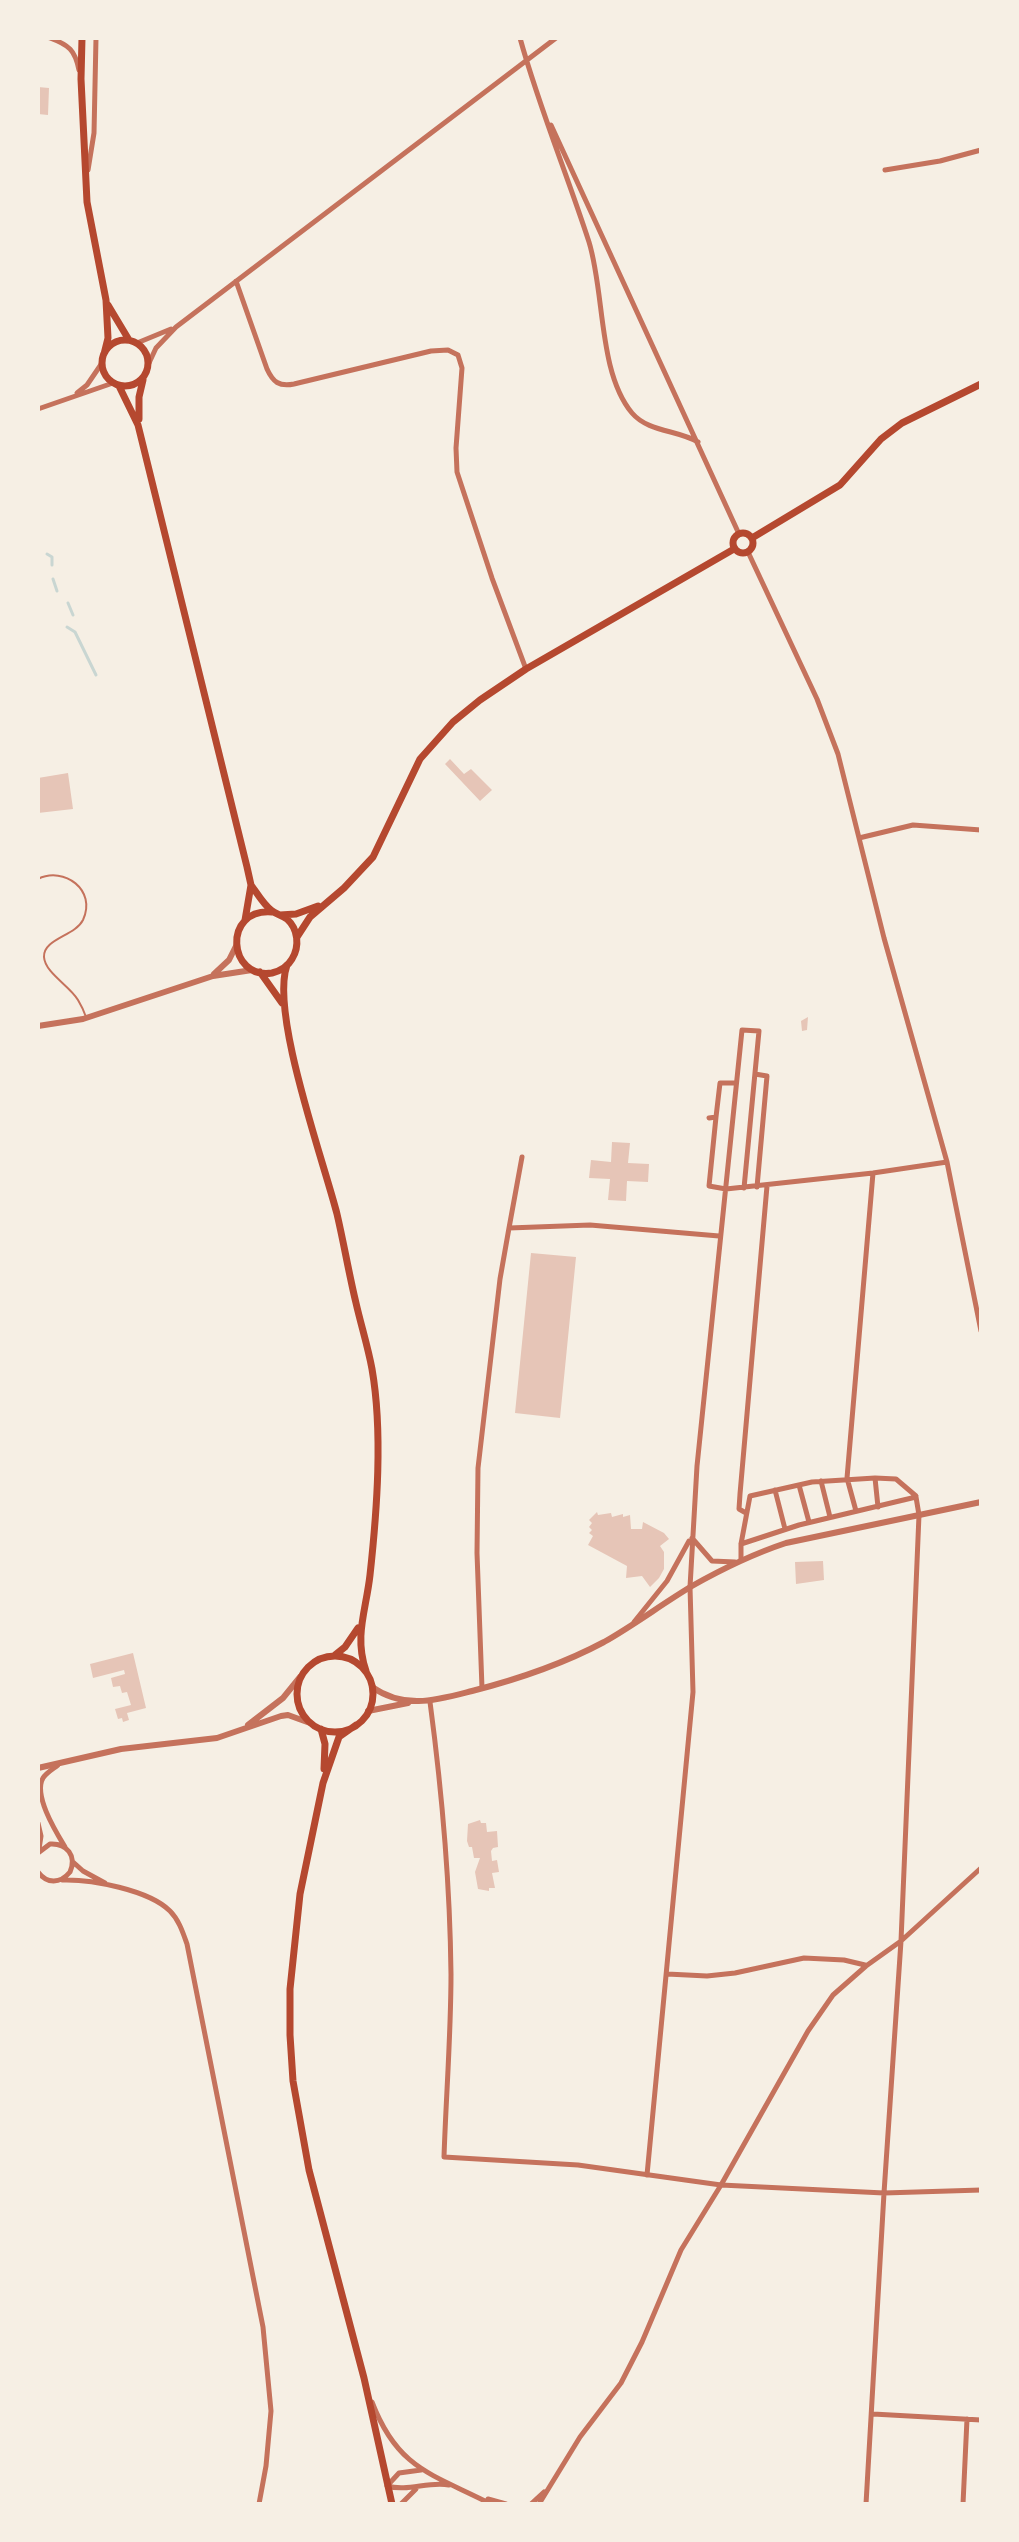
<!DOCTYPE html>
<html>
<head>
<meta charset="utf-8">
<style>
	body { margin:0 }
	#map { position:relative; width:1019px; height:2542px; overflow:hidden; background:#f6efe4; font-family:"Source Sans 3",sans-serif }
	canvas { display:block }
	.frame { position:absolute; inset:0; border:40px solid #f6efe4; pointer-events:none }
</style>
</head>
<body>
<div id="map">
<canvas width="1019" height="2542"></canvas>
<div class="frame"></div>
</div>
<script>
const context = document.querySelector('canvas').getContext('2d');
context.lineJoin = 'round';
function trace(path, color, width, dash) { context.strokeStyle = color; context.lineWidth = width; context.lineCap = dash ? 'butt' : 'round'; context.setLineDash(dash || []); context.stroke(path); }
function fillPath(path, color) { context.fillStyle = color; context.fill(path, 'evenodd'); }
trace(new Path2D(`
	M47,554L52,557V565
	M53,579L57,591
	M68,603L73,615
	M67,627L75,632L96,675`), '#c9d6d2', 3);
fillPath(new Path2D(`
	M38,87L49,88L48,115L38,114Z
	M450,759L464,774L471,769L492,790L480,801L445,764Z
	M68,773L73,809L38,813V778Z
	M808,1017L807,1030L802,1031L801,1021Z
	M612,1142L630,1143L628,1163L649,1164L648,1182L627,1181L626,1201L608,1200L610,1179L589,1178L591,1160L611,1162Z
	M531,1253L576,1257L560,1418L515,1413Z
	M597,1512L598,1515L611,1513L612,1517L623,1514V1517L630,1515L631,1529H642L643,1522L664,1533L669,1539L660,1546L664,1552V1569L659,1578L650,1587L642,1576L626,1578L627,1566L588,1545L593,1536L589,1533L592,1530L589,1527L592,1523L589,1520Z
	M823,1561L824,1580L796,1584L795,1562Z
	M133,1653L146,1708L127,1713L129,1720L123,1722L122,1718L118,1719L115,1709L131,1705L127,1692L122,1693L120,1686L113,1687L111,1678L125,1674L124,1670L93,1678L90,1664Z
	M480,1820L481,1823H486L487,1832L497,1831L498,1847L493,1848L491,1851L492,1861L497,1860L499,1872L492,1873L495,1888H489V1891L478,1889L475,1872L480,1858H474L472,1847H469L467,1841L468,1824Z`), '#e6c5b7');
trace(new Path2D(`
	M38,879C64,866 97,890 83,920C75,936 43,939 44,957C45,973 70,986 78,1000C81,1005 84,1011 86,1017`), '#c5725c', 2);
trace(new Path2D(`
	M50,38C69,45 75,50 79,70
	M520,38C539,107 567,174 589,242C605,294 598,372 632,413C648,432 678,430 698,442
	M551,125L739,534
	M88,170L94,133L96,38
	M885,170L940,161L981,150
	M236,281L267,369C273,382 279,387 294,384L431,351L448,350L458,355L462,368L456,448L457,472L492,578L526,669
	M137,343L171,329
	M149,363L156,348L176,327L556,38
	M77,393L87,385L102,363
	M38,409L113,383
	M748,552L817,699L838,754L884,938L947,1162L981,1331
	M859,838L913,825L981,830
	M755,1074L767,1076L757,1187
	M716,1117L720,1083H736
	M709,1118L716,1117L709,1186L726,1189L873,1173L947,1162
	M509,1228L522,1157
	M875,1478L896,1479L916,1496
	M821,1481L830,1517
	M799,1485L809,1522
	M775,1490L785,1529
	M856,1511L847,1478L873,1173
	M746,1513L739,1509L740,1494L767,1186
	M692,1538L712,1561L735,1562
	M741,1544L799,1525L916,1497L919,1515L901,1941L884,2193L866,2504
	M741,1560V1544L750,1496L812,1482L875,1478L878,1507
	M634,1622L667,1581L689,1541
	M482,1688L477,1553L478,1468L500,1279L509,1228L590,1225L719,1236
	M430,1702C442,1792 450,1883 451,1974C451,2035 446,2096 444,2157L578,2165L721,2185L884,2193L981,2190
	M58,1765C53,1769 46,1773 43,1778C33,1795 56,1832 65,1847
	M38,1823L41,1836L39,1849
	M38,1853L50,1844C67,1843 77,1856 70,1872C60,1884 47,1884 38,1872
	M73,1862L83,1871L105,1883
	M62,1880C91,1879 149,1890 170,1911C179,1920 183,1933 187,1944L263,2327L271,2411L266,2466L259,2504
	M667,1974L707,1976L735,1973L804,1958L844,1960L865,1965
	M647,2175L693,1692L690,1587L697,1466L742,1030L759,1031L744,1188
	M372,2402C398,2470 433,2474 491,2504
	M873,2414L981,2420
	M421,2470L399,2473L387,2486C408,2492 428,2481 449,2485
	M488,2499L506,2504
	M401,2504L416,2489
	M531,2504L544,2492
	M539,2504L580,2437L621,2383L642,2342L681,2250L721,2185L808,2031L833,1995L866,1966L901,1941L981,1868
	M963,2504L967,2419`), '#c5725c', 5);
trace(new Path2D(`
	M214,974L229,960L236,946
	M38,1026L83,1019L213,976L252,970
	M372,1687C405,1710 437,1700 472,1691C519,1679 561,1665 604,1642C634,1625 662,1604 692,1586C722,1569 753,1554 786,1543L981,1502
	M368,1711L408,1703
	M248,1725L283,1698L300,1677
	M38,1768L121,1749L217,1738L281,1716L288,1715L310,1723`), '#c5725c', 6);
trace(new Path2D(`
	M82,38L81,79L87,202L106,300L108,338L104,354
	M108,305L129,340
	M102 363a23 23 0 1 1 46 0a23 23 0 1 1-46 0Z
	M119,386L138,425L247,867L251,885L245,920
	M139,419V397L143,380
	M733 543a10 10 0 1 1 20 0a10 10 0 1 1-20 0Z
	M752,538L840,485L881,439L902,423L981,384
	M251,885C257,893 263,904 271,910C275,914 282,915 287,919C298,929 300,946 292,959C288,966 280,971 272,973C228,980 222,908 272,912
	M280,915L296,914L318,906
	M297,937L310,917L344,888L373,857L420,759L453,722L480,700L526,669L734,549
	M287,965C270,1013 323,1159 337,1214C344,1244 349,1274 356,1303C361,1325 368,1347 372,1369C383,1432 377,1511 370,1575C366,1611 354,1636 366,1671
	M260,972L282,1003
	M335,1655L345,1647L358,1628
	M297 1694a38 38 0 1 1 76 0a38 38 0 1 1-76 0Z
	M356,1725L339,1737L323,1783L300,1894L290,1989V2035L293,2081L309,2170L364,2378L392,2504
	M321,1729L325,1744L324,1769`), '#b5482f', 7);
</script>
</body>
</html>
